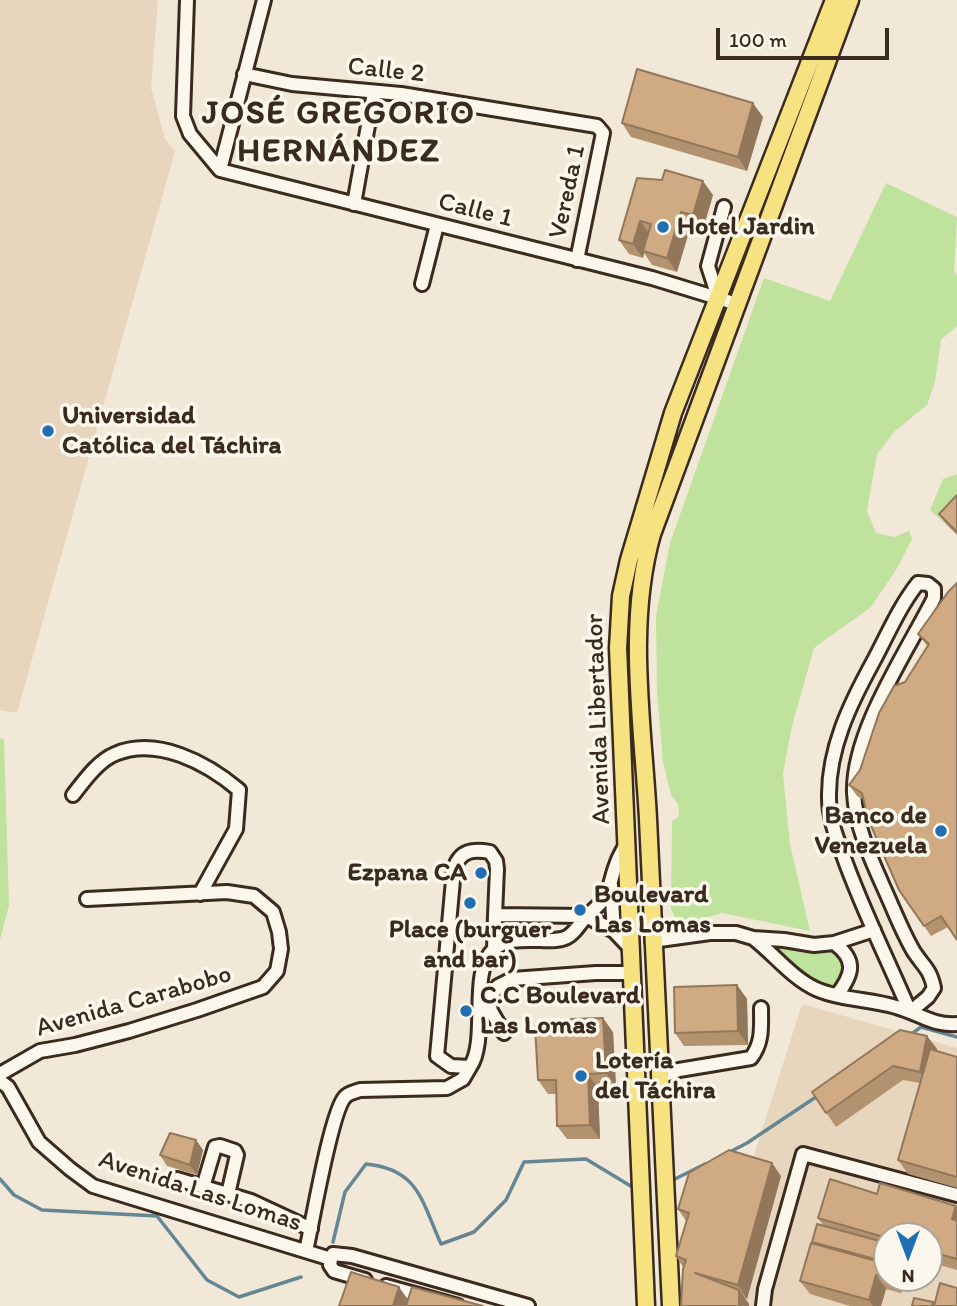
<!DOCTYPE html>
<html>
<head>
<meta charset="utf-8">
<style>
	body { margin:0 }
	#map { position:relative; width:957px; height:1306px; overflow:hidden; background:#f2e8d7; font-family:Itim,sans-serif }
	canvas { display:block }
	.north { position:absolute; left:873px; top:1222px; width:70px; height:70px; box-sizing:border-box; background:#fbf7ec; border:2px solid #aea59a; border-radius:50%; rotate:180deg; font-size:19px; font-weight:700; line-height:28px; text-align:center; color:#3b2a1e }
	.north::after { content:''; display:block; margin:auto; width:24px; height:32px; background:#1f6fb2; clip-path:polygon(50% 0,100% 100%,50% 72%,0 100%) }
	.scale { position:absolute; left:716px; top:28px; width:173px; height:32px; box-sizing:border-box; border:4px solid #3b2a1e; border-top:0; padding-left:9px; font-size:21px; line-height:24px; white-space:nowrap; color:#3b2a1e; -webkit-text-stroke:5px #fbf7ec; paint-order:stroke }
</style>
</head>
<body>
<div id="map">
<canvas width="957" height="1306"></canvas>
<div class="north">N</div>
<div class="scale">100 m</div>
</div>
<script>
const context = document.querySelector('canvas').getContext('2d');
context.lineJoin = 'round';
function fillPath(path, color) { context.fillStyle = color; context.fill(path, 'evenodd'); }
function trace(path, color, width, dash) { context.strokeStyle = color; context.lineWidth = width; context.lineCap = dash ? 'butt' : 'round'; context.setLineDash(dash || []); context.stroke(path); }
function label(font, color, halo, rows, align = 'center') {
  context.font = font + ' Itim,sans-serif'; context.lineWidth = 7; context.setLineDash([]); context.textBaseline = 'middle'; context.strokeStyle = halo; context.fillStyle = color; for (const [text, x, y, turn = 0] of rows) {
    context.save(); context.translate(x, y); context.rotate((+turn || 0) * Math.PI / 180); context.textAlign = isNaN(turn) ? turn : align; if (halo) context.strokeText(text, 0, 0); context.fillText(text, 0, 0); context.restore();
  }
}
fillPath(new Path2D(`
	M0,0H158L151,88L165,139L175,151L17,713L0,710Z
	M802,1004L957,1048V1306H711L713,1284ZM887,1236H929V1278H887Z`), '#e8d5be');
fillPath(new Path2D(`
	M886,183L957,217L954,270L957,276V326L941,340L935,382L927,405L895,431L877,454L867,511L876,533L894,537L909,531L912,539L898,567L871,607L814,648L792,726L783,773L790,844L810,931L722,913L692,922H677L671,909L672,821L679,816L678,804L671,795L663,762L657,692L656,616L670,543L764,278L830,301Z
	M957,474V514L944,523L930,510L943,479Z
	M0,738L4,739L9,905L0,940Z
	M780,946C800,953 823,945 841,953C846,966 847,981 834,988L818,985L778,952Z`), '#bfe29c');
trace(new Path2D(`
	M910,1035L921,1027L957,1037
	M728,1153L747,1143L819,1095
	M0,1179L14,1195L42,1210L157,1216L207,1280L239,1297L301,1277
	M673,1180L705,1164
	M333,1242L345,1192L366,1164C419,1169 422,1202 441,1244L474,1232L506,1200L524,1162L586,1159L634,1188`), '#658693', 3.5);
const minor = new Path2D(`
	M187,0L183,116L190,134L220,170L652,278L737,304
	M244,74L292,84L401,94L597,126L603,133L577,260
	M220,170L264,0
	M354,204L374,92
	M422,284L437,225
	M718,297L708,266L724,207
	M918,583L928,584L934,589V598C907,652 852,732 854,793C856,832 876,869 891,904C898,920 905,937 914,952C924,967 930,969 934,988L928,997L910,1012C888,960 862,909 843,855C836,836 829,818 829,798C828,749 850,704 873,662C887,636 899,607 918,583Z
	M73,795C84,781 98,761 115,754C157,736 207,763 239,790L236,829L200,894
	M625,846C622,852 618,858 616,865C611,877 611,889 603,900C598,907 590,912 584,919C569,939 567,941 540,940C525,940 507,938 494,949C468,972 489,1039 470,1067L451,1066L437,1056L454,869C460,850 473,849 490,852L496,861L497,869L495,915L586,916L614,931L631,949
	M611,885L614,931
	M753,938C774,954 792,978 816,989C841,1000 870,999 896,1007C918,1013 933,1026 957,1024
	M652,941L710,933H736L753,938L784,940L814,945L834,943L874,930
	M834,943C857,960 853,974 837,995
	M494,949L495,915
	M504,1033L491,1011L489,1000L498,986L512,979L596,973H633
	M0,1074L40,1051L75,1045L129,1031L197,1010L263,987L277,971L281,949L279,932L273,912L254,896L227,892L87,899
	M659,1077L679,1070L751,1058C763,1042 761,1027 761,1008
	M0,1081L8,1087L39,1142L70,1169L93,1186L331,1259
	M177,1179L251,1201L311,1229
	M203,1187L215,1147L220,1146L235,1151L237,1155L228,1194
	M306,1251C312,1225 331,1111 345,1097C348,1093 355,1092 360,1090L447,1088L463,1079L470,1067
	M331,1259L333,1254L352,1256L528,1306
	M331,1259L330,1265L334,1271L365,1280
	M386,1286L458,1306
	M763,1306L765,1289L803,1154L957,1195`);
const major = new Path2D(`
	M646,1306L618,648L621,596L629,560L673,413L834,0
	M671,1306C663,1144 656,981 648,819C643,724 626,626 652,534L850,0`);
trace(minor, '#3b2a1e', 18);
trace(major, '#3b2a1e', 21);
trace(minor, '#fbf7ec', 12);
trace(major, '#f6e281', 16);
fillPath(new Path2D(`
	M763,117L747,171L631,137L622,123Z
	M637,178L713,195L703,229L691,225L677,272L652,265L644,253L643,258L629,254L619,240Z
	M957,495V535L946,524L939,514Z
	M957,583L948,927L931,936L899,890L864,800L857,796L849,785L860,770L905,682L928,647L918,634Z
	M737,985L747,999L748,1045L684,1046L675,1033Z
	M613,1032L616,1087L598,1088L600,1139H567L557,1126V1094H548L538,1080Z
	M927,1036L937,1049L936,1051L957,1057V1188L908,1174L898,1160L920,1083L903,1080L836,1127L812,1092Z
	M196,1140L203,1150L197,1175L167,1166L160,1155Z
	M781,1176L747,1299L745,1298L749,1304V1306H681L683,1267L676,1256L686,1221L678,1209Z
	M877,1194L956,1206L957,1208V1270L929,1262V1236H887V1278L905,1280L901,1293L886,1289L881,1306H850L810,1294L800,1281L813,1243L812,1242L824,1226L818,1218Z`), '#b39270');
fillPath(new Path2D(`
	M753,103L763,117L747,171L738,157Z
	M703,181L713,195L703,229L693,215Z
	M681,212L691,225L677,272L667,258Z
	M640,221L650,235L643,251L644,253L643,258L633,244Z
	M737,985L747,999L748,1045L738,1031Z
	M603,1018L613,1032L616,1087L606,1073Z
	M927,1036L937,1049L929,1085L920,1072Z
	M588,1074L598,1088L600,1139L590,1125Z
	M196,1140L203,1150L197,1175L190,1165Z
	M772,1163L781,1176L747,1299L738,1285Z
	M956,1206L957,1208V1227L952,1219Z
	M876,1275L886,1289L881,1306H873L869,1300Z
	M892,1278H903L905,1280L901,1293L892,1279Z
	M399,1287L409,1301L407,1306H393Z
	M739,1290L749,1304V1306H739Z`), '#92775b');
const building = new Path2D(`
	M637,69L753,103L738,157L622,123Z
	M665,170L703,181L693,215L681,212L667,258L643,251L651,224L640,221L633,244L619,240L637,178L662,180Z
	M957,495V532L939,514Z
	M957,583V940L941,916L924,926L899,890L868,819L862,793L849,785L860,770L879,713L894,686L905,682L929,644L918,634L948,592Z
	M737,985L738,1031L675,1033L674,987Z
	M603,1018L606,1073L588,1074L590,1125L557,1126L556,1080H538L535,1026L565,1025L571,1019Z
	M900,1030L927,1036L920,1072L893,1066L826,1113L812,1092Z
	M930,1049L957,1057V1177L898,1160Z
	M170,1133L196,1140L190,1165L160,1155Z
	M729,1150L772,1163L738,1285L695,1273L739,1290V1306H681L683,1269L686,1260L676,1256L689,1213L678,1209L689,1173Z
	M830,1179L877,1194L880,1183L956,1206L952,1219L957,1221V1259L929,1251V1236H887V1238L818,1218Z
	M817,1224L887,1243L886,1262L812,1242Z
	M811,1243L887,1264V1278L876,1275L869,1300L800,1281Z
	M351,1272L399,1287L393,1306H339Z
	M940,1283L957,1288V1306H934Z
	M412,1287L483,1306H406Z
	M914,1298L933,1302L932,1306H912Z`);
fillPath(building, '#d0aa82');
trace(building, '#92775b', 2);
for (const [x, y, r, color] of [
	[663,227,7,"#1f6fb2"],
	[48,431,7,"#1f6fb2"],
	[941,831,7,"#1f6fb2"],
	[481,873,7,"#1f6fb2"],
	[470,903,7,"#1f6fb2"],
	[580,910,7,"#1f6fb2"],
	[466,1011,7,"#1f6fb2"],
	[581,1076,7,"#1f6fb2"]
]) { const dot = new Path2D(); dot.arc(x, y, r, 0, 2 * Math.PI); context.fillStyle = color; context.fill(dot); trace(dot, '#fbf7ec', 2.5); }
label('26px', '#3b2a1e', '#fbf7ec', [
	["Calle 2",386,71,6],
	["Vereda 1",568,192,-78],
	["Calle 1",475,211,14],
	["Avenida Libertador",599,719,-92],
	["Avenida Carabobo",134,1002,-16],
	["Avenida Las Lomas",200,1192,18]
]);
label('bold 26px', '#3b2a1e', '#fbf7ec', [
	["Hotel Jardin",677,227],
	["Universidad",62,416],
	["Católica del Táchira",62,446],
	["Banco de",927,816,"right"],
	["Venezuela",927,846,"right"],
	["Ezpana CA",467,873,"right"],
	["Boulevard",594,895],
	["Las Lomas",594,925],
	["Place (burguer",470,930,"center"],
	["and bar)",470,960,"center"],
	["C.C Boulevard",480,996],
	["Las Lomas",480,1026],
	["Lotería",595,1061],
	["del Táchira",595,1091]
], 'left');
context.letterSpacing = '2px';
label('bold 33px', '#3b2a1e', '#fbf7ec', [
	["JOSÉ GREGORIO",339,115],
	["HERNÁNDEZ",339,153]
]);
context.letterSpacing = '0px';
</script>
</body>
</html>
